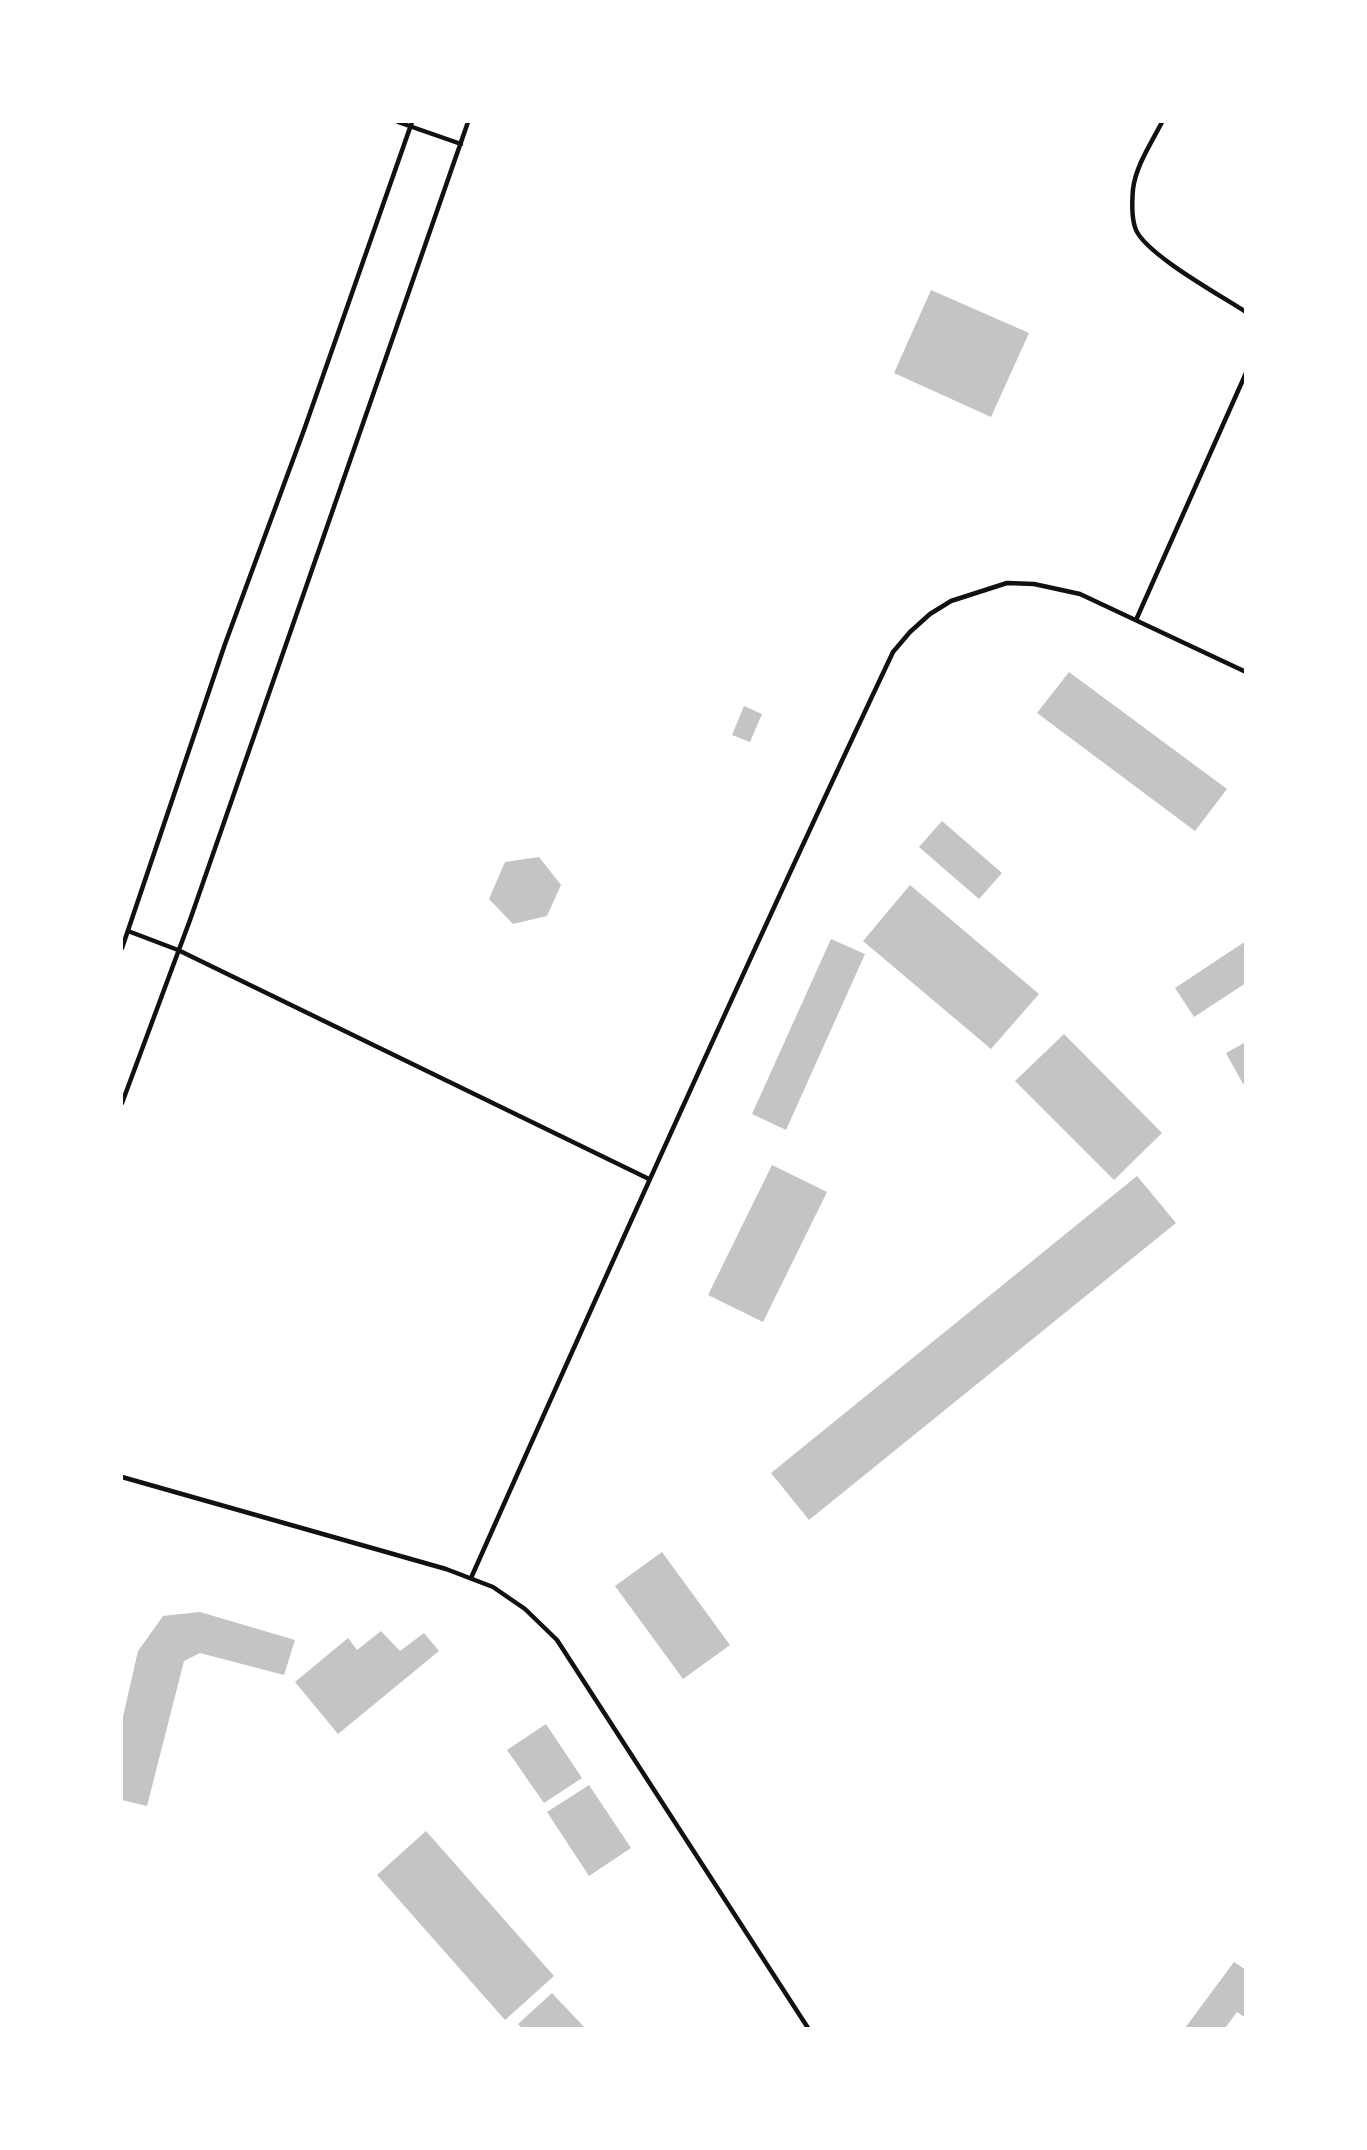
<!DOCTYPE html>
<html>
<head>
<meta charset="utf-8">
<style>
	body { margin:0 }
	#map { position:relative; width:1367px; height:2150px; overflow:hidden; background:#fff; font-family:Lato,sans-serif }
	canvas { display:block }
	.frame { position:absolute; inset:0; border:123px solid #fff; pointer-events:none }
</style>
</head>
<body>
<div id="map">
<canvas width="1367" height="2150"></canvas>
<div class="frame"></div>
</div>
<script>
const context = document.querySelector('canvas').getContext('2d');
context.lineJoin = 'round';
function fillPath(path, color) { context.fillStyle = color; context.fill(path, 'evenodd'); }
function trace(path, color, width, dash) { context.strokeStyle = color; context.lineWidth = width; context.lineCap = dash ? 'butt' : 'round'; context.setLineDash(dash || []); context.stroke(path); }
fillPath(new Path2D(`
	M931,290L1029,333L991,417L894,373Z
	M1069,672L1227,789L1195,831L1037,713Z
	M744,706L762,714L750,742L732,735Z
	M942,821L1002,873L979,899L919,847Z
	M539,857L561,885L547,916L513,924L489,899L505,862Z
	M910,885L1039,994L991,1049L863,941Z
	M831,939L865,954L786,1130L752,1114Z
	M1246,941V983L1194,1017L1175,988Z
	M1064,1034L1162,1133L1114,1180L1015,1081Z
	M1246,1042V1082L1243,1084L1226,1053Z
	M772,1165L827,1192L763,1322L708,1295Z
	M1137,1176L1176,1223L809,1520L771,1473Z
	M662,1552L730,1645L683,1679L615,1586Z
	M200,1612L295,1640L284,1675L200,1653L184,1661L147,1806L122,1800V1721L138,1651L163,1616Z
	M381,1631L400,1651L424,1633L439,1651L338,1734L295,1682L348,1638L357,1650Z
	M546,1724L582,1778L544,1803L507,1750Z
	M589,1785L631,1848L589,1876L547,1812Z
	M426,1831L554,1976L505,2020L377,1875Z
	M1234,1962L1246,1970V2018L1237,2012L1225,2028H1185Z
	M552,1993L585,2028H522L518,2024Z`), '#c4c4c4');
trace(new Path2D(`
	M398,122L461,144
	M1162,122C1152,142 1136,165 1133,189C1132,201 1131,218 1136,230C1147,255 1220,295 1246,312
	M1136,620L1246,373
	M128,931L178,950L649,1179
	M122,948L225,644L304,430L412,122
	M122,1103L190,920L468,122
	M122,1477L446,1569L493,1587L525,1609L557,1640L808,2028
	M471,1578C609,1268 748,959 893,652L910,632L930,614L951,601L1007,583L1034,584L1080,594L1246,672`), '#111', 4.5);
</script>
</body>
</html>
